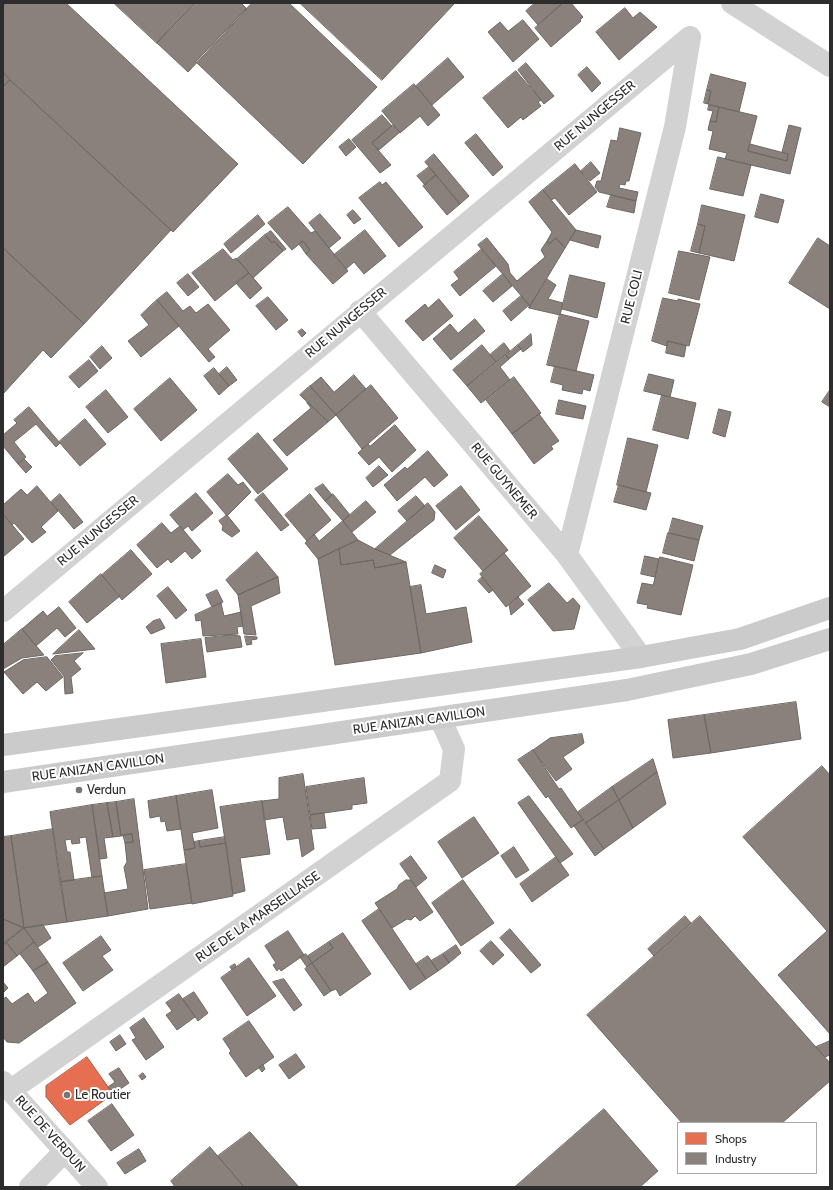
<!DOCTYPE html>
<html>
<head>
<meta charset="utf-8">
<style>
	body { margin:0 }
	#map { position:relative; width:833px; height:1190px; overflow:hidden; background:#fff; font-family:Cabin,sans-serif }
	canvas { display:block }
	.frame { position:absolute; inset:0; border:4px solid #2d2d2d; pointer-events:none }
	.legend { position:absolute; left:677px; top:1122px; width:140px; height:52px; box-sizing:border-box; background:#fff; border:1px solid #ababab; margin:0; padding:5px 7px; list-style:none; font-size:12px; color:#2d2d2d }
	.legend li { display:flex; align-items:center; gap:8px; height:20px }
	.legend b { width:20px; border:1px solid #ababab }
</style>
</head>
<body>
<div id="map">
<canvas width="833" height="1190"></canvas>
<div class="frame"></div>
<ul class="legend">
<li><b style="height:11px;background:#e76f51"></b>Shops</li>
<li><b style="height:11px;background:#8a817c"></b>Industry</li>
</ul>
</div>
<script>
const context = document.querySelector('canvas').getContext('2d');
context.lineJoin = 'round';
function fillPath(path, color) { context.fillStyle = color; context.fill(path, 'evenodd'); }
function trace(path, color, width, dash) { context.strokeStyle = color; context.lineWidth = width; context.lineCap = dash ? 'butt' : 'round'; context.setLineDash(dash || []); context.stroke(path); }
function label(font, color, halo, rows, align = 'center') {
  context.font = font + ' Cabin,sans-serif'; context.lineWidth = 4; context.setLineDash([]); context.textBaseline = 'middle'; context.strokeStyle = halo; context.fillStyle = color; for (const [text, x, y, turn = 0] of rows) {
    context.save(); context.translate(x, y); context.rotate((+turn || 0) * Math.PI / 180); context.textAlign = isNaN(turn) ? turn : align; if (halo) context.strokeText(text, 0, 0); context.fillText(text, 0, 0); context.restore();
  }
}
const shops = new Path2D(`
	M87,1057L113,1094L70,1125L46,1097V1086Z`);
fillPath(shops, '#e76f51');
trace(shops, '#af5b46', 1);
const industry = new Path2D(`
	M6,3H66L238,164L173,232L3,73V7Z
	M114,3H195L157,43Z
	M196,3H241L247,9L188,72L157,43Z
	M252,3H289L377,87L303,164L196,62Z
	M300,3H455L382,80Z
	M535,3H563L538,25L526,11Z
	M563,3H571L583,17L580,20L581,21L551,47L535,28Z
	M625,8L633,18L640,12L657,27L619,60L596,32Z
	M523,20L539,39L513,62L488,32L500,22L508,31Z
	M448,58L464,77L432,105L416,86Z
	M526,63L554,96L544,104L518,70Z
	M587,67L601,83L592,92L578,75Z
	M516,71L541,100L538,102L541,106L523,120L521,117L508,128L483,98Z
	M4,73L10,80L3,87V74Z
	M711,74L746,83L739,112L708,104L711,91L707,90Z
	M10,80L171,230L84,324L3,248V87Z
	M414,84L440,115L428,126L420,116L400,133L382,111Z
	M707,90L711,91L708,104L704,103Z
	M709,105L719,107L716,122L710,121L713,111L708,110Z
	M719,107L757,116L748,151L787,161L788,154L782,152L789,125L801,128L790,174L725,159L727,153L709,149L713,131L708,130L710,121L716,122Z
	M382,115L392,126L372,143L391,165L380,173L352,140Z
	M393,125L400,132L379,150L372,143Z
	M620,128L641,133L629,181H626L625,185L620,184L619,188L638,192L636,201L599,192L595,187L597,181H601L611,140L617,141Z
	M476,134L503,167L493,176L465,143Z
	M349,139L356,147L346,156L339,147Z
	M750,144L788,154L787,161L748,151Z
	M434,154L469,196L460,204L425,162Z
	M718,157L751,165L743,196L710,189Z
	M591,162L600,173L590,181L581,171Z
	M575,164L597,192L569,215L555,198L551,200L543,190Z
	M429,167L436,175L425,185L417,176Z
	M436,175L460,204L447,215L423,186Z
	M380,182L382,185L386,182L423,227L399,247L359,198Z
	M543,190L576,230L565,248L556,238L549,244L547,241L552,232L529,202Z
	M761,194L784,200L778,223L755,217Z
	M611,195L636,201L634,213L607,207Z
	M702,205L745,215L734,261L699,253L705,226L698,224Z
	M288,207L311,233L315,231L348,271L333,284L306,254L310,250L303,241L292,250L268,223Z
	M353,210L361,219L354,224L347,215Z
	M320,214L341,238L329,248L309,223Z
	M258,215L265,224L231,253L224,244Z
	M698,224L705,226L699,253L691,251Z
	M365,230L386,256L364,274L354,262L346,269L334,255Z
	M576,230L601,236L598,248L570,240Z
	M271,231L286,249L283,251L274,241L272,243L265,235Z
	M265,235L272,243L274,241L283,251L253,278L237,259Z
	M487,238L508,264L510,273L517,281L545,257L541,250L547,241L549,244L556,238L565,248L529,308V305L478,245Z
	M818,238L830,246V309L789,283Z
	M303,241L310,250L306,254L299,244Z
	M3,248L84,324L51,358L43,350L3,394Z
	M223,249L233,260L236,258L249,273L215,301L192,273Z
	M482,249L496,266L460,296L451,285L459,279L454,272Z
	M679,251L710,257L699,300L669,293Z
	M249,273L262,288L250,299L236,283Z
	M188,274L199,287L188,296L177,283Z
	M503,274L512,286L493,302L483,291Z
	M570,275L605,283L597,318L562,309Z
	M547,279L556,285L548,299L563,303L560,315L529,308Z
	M167,292L183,311L190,306L196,313L208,304L230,330L208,349L215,357L209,362L157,300Z
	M521,296L529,305L511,321L503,311Z
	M268,297L288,320L276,330L256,306Z
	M663,298L678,301V299L700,304L689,346L668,341L667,346L652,341Z
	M439,299L453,316L423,341L405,321L425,304L428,308Z
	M157,300L179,326L141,357L128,341L149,325L141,315Z
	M560,314L589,321L576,371L547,365Z
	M475,319L485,331L451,360L433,339L450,324L458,333Z
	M302,329L306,333L302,337L298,332Z
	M531,334L532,345L523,352L518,345Z
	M668,341L686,346L684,357L666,353Z
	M504,343L510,351L496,362L490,355Z
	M482,345L496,362L467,386L453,370Z
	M518,345L521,349L509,359L506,355Z
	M102,346L112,358L100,369L90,357Z
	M506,355L509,359L500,367L510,380L481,403L467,386Z
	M89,360L98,371L79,388L69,377Z
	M555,366L594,375L590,391L583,389L582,394L562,390L563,385L551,382Z
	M227,367L237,380L229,386L219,374Z
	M214,368L229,386L219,395L204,376Z
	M649,374L674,380L670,397L644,391Z
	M354,375L366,389L336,415L310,386L321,377L334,392Z
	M514,377L541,413L512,434L486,400Z
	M170,378L197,410L161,441L134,409Z
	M371,385L398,418L362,449L336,415Z
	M310,386L336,415L328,422L300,395Z
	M106,390L128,417L108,433L86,407Z
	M830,390V407L822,402Z
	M662,395L696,403L688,439L653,430Z
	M559,400L586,406L583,419L556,414Z
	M308,402L328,422L287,456L273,440L311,408L307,403Z
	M29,407L60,443L56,447L36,424L14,442L26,457L18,464L3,446V435L17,423L14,420Z
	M719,409L731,412L725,437L713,433Z
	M539,414L559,441L551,446L553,449L534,464L512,434Z
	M85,419L106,444L80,466L59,442Z
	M395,425L416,450L392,472L379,457L369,465L358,453L368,444L370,446Z
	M258,433L288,469L258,494L228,459Z
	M628,438L658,445L646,492L617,485Z
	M428,451L448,475L434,487L425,477L397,501L384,485L405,467L407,469Z
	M24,459L32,467L26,473L18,464Z
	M379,466L388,475L373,487L366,478Z
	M228,474L238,485L243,482L251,492L227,516L207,492Z
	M323,484L332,495L325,501L315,489Z
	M619,485L651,493L646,510L614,502Z
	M37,486L58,511L41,527L46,532L32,543L14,523L12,525L3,514V505L21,489L27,495Z
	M461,486L480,510L456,530L436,506Z
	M196,493L213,513L192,531L188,526L183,530L170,515Z
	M263,493L289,525L281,531L255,500Z
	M60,494L83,522L74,529L51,502Z
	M310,494L331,520L307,541L285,515Z
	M333,494L350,515L343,521L325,501Z
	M416,496L425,506L407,521L398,511Z
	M366,501L376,512L352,532L343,521Z
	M428,503L435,512L434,520L390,555L375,549Z
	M3,514L24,539L3,557Z
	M227,515L240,531L232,537L222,530L223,526L219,521Z
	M479,516L508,550L483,571L454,538Z
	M673,518L703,526L699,540L669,533Z
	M343,521L358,540L318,559L305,543L314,534L319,541Z
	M162,523L171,533L180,526L201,551L192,559L185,551L171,563L168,559L157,568L137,545Z
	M668,533L699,540L694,561L663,553Z
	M358,540L375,549L406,562L375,568L373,560L341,565L339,549Z
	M339,549L341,565L373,560L375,568L406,562L421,653L335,665L318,559Z
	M131,550L152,574L122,600L102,575Z
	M257,552L278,577L238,595L226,580Z
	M504,553L531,586L506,607L480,574Z
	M645,556L659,559L655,577L641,574Z
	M660,557L693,565L681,615L647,608L648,605L637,603L642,583L653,585Z
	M435,565L446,570L443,578L432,573Z
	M101,574L120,596L87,623L69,602Z
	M278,577L280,593L251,606L256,635L244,634L238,595Z
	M482,577L493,590L489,593L478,581Z
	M549,583L567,603L573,598L580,606L574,629L553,631L528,600Z
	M421,585L426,614L466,607L472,642L421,653L410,587Z
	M168,587L187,610L176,619L157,596Z
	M217,590L223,602L212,607L206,595Z
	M518,597L524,604L511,615L509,605Z
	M221,603L224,616L241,612L243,626L237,627L238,634L203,636L201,620L196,621L195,615Z
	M59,607L76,628L65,637L57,628L36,646L22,629L43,611L47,616Z
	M160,619L165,628L151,634L146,627L153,621Z
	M22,629L44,655L22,658L3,669V645Z
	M79,630L95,649L53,654Z
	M231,635L240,636L242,647L207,652L205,638Z
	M245,636L257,637V639L251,640L252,644L247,645Z
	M201,639L206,677L166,683L161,644Z
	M83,653L74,661L81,669L71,677L73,693L65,694L64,676L51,660L55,656Z
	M47,657L63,677L46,691L37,682L23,694L4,672L23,660Z
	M796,702L801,739L711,753L704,715Z
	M704,715L711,753L673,758L668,720Z
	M582,734L584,743L563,757L572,769L556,781L533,750L550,738Z
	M533,750L559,789L561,788L583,820L571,828L548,796L546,798L518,760Z
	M653,759L657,772L619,800L612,787Z
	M822,766L830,775V1034L778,975L827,931L743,837Z
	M657,772L666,804L633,828L619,800Z
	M303,774L314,849L302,857L299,838L287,840L283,817L264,820L262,801L279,799V778Z
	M364,778L367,803L352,805V809L310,815L306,787Z
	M612,787L619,800L586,823L578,812Z
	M212,790L218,828L192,833L195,848L184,850L176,796Z
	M176,796L181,829L167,831L165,821L161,822L160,816L150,818L148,801Z
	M529,796L573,854L560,863L518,803Z
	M134,799L148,909L108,916L104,893L128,889L124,867L127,862L125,843L133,842L132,834L121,836L116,802Z
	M619,800L633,828L604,849L586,823Z
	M262,801L270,854L240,858L245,891L233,894L220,807Z
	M116,802L121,836L113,837L107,803Z
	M107,803L113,837L104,838L107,858L100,859L92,805Z
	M92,805L102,876L92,878L86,837L79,838L80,843L72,844L71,839L65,840L67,852H70L74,880L60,882L50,812Z
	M324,813L326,828L312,829L310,815Z
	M474,817L499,853L462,878L438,842Z
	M583,820L604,849L595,856L574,826Z
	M53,829L67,922L24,928L11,836Z
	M132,834L133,842L125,843L123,835Z
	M11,836L24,928L3,919V837Z
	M225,837L226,843L200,847L199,841Z
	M199,841L200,847L226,843L233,896L192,904L184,850L195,848L194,842Z
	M514,847L529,870L516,878L501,856Z
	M411,856L427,878L416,887L400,864Z
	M556,857L569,875L532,902L520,884Z
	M186,864L192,903L150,909L144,870Z
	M102,876L108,916L67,922L60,882Z
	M406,880H411L433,912L420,921L415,916L411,920L407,919L392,928L375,903L397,889L399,885Z
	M463,880L494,923L461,946L432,903Z
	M379,909L426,979L410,990L362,921Z
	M685,916L691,923L654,956L648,949Z
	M700,916L830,1063V1081L782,1123H682L587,1015Z
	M3,919L24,928L3,945Z
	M43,925L51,938L38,947L24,928Z
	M24,928L34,942L17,956L6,942Z
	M510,929L541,965L531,973L500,938Z
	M288,931L304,955L281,971L279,968L277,971L273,965L276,963L265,946Z
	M343,933L371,974L340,996L336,989L331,991L312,963L333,948L329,942Z
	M101,936L111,950L102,956L113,970L83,991L63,963Z
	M491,941L504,955L493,965L480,951Z
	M6,942L17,956L3,967V945Z
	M34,942L48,962L33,971L20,954Z
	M329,942L333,948L312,963L308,956Z
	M456,945L461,953L449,963L443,954Z
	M306,954L312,963L307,967L300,957Z
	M443,954L449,963L438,971L431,961Z
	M428,956L438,971L426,979L416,964Z
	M249,958L276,996L247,1016L221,978Z
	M48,962L76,1003L19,1043L7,1042L3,1037V999L6,997L12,1004L28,993L35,1003L48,993L33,971Z
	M312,963L331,991L324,996L305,969Z
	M235,964L236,967L232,970L230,967Z
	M284,979L302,1005L294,1011L273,982Z
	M3,982L8,988L3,993Z
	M194,992L208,1013L198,1021L183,999Z
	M179,994L195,1017L177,1030L166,1015L172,1011L166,1003Z
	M144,1018L164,1047L146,1060L132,1040L136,1038L130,1028Z
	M249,1021L274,1057L246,1077L229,1053L231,1051L223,1039Z
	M120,1035L126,1044L116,1051L110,1042Z
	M830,1041V1055L825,1057L816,1047Z
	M296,1054L305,1067L289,1079L279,1065Z
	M263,1065L265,1069L262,1072L259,1068Z
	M119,1068L129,1083L113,1094L108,1087L115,1082L109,1074Z
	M143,1073L146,1077L142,1080L139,1076Z
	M112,1104L134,1135L111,1151L88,1121Z
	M604,1109L658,1171L640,1187H515Z
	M250,1132L299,1187H244L218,1156Z
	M210,1147L244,1187H175L171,1181Z
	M139,1149L146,1161L125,1174L117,1163Z`);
fillPath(industry, '#8a817c');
trace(industry, '#6e6864', 1);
trace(new Path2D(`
	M732,3L830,66
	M360,311L567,555L641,657
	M567,555L675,127L690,37
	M3,611L690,37
	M3,1082L97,1187
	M11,1090L450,781L454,749L440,718
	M30,1187L65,1151`), '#d2d2d2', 22);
trace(new Path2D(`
	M3,745L641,657L740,639L830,608
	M3,782L627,690L751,664L830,639`), '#cbcbcb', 22);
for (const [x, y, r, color] of [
	[79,790,4,"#767676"],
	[67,1095,4,"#767676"]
]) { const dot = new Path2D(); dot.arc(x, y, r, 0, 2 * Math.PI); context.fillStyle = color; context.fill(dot); trace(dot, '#fff', 1.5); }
label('13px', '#2d2d2d', '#fff', [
	["RUE NUNGESSER",595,116,-40],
	["RUE COLI",632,297,-76],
	["RUE NUNGESSER",346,323,-40],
	["RUE GUYNEMER",504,481,50],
	["RUE NUNGESSER",98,531,-40],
	["RUE ANIZAN CAVILLON",419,721,-8],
	["RUE ANIZAN CAVILLON",98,768,-8],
	["RUE DE LA MARSEILLAISE",258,917,-35],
	["RUE DE VERDUN",50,1134,48]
]);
label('13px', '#2d2d2d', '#fff', [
	["Verdun",87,790],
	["Le Routier",75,1095]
], 'left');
</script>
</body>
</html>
